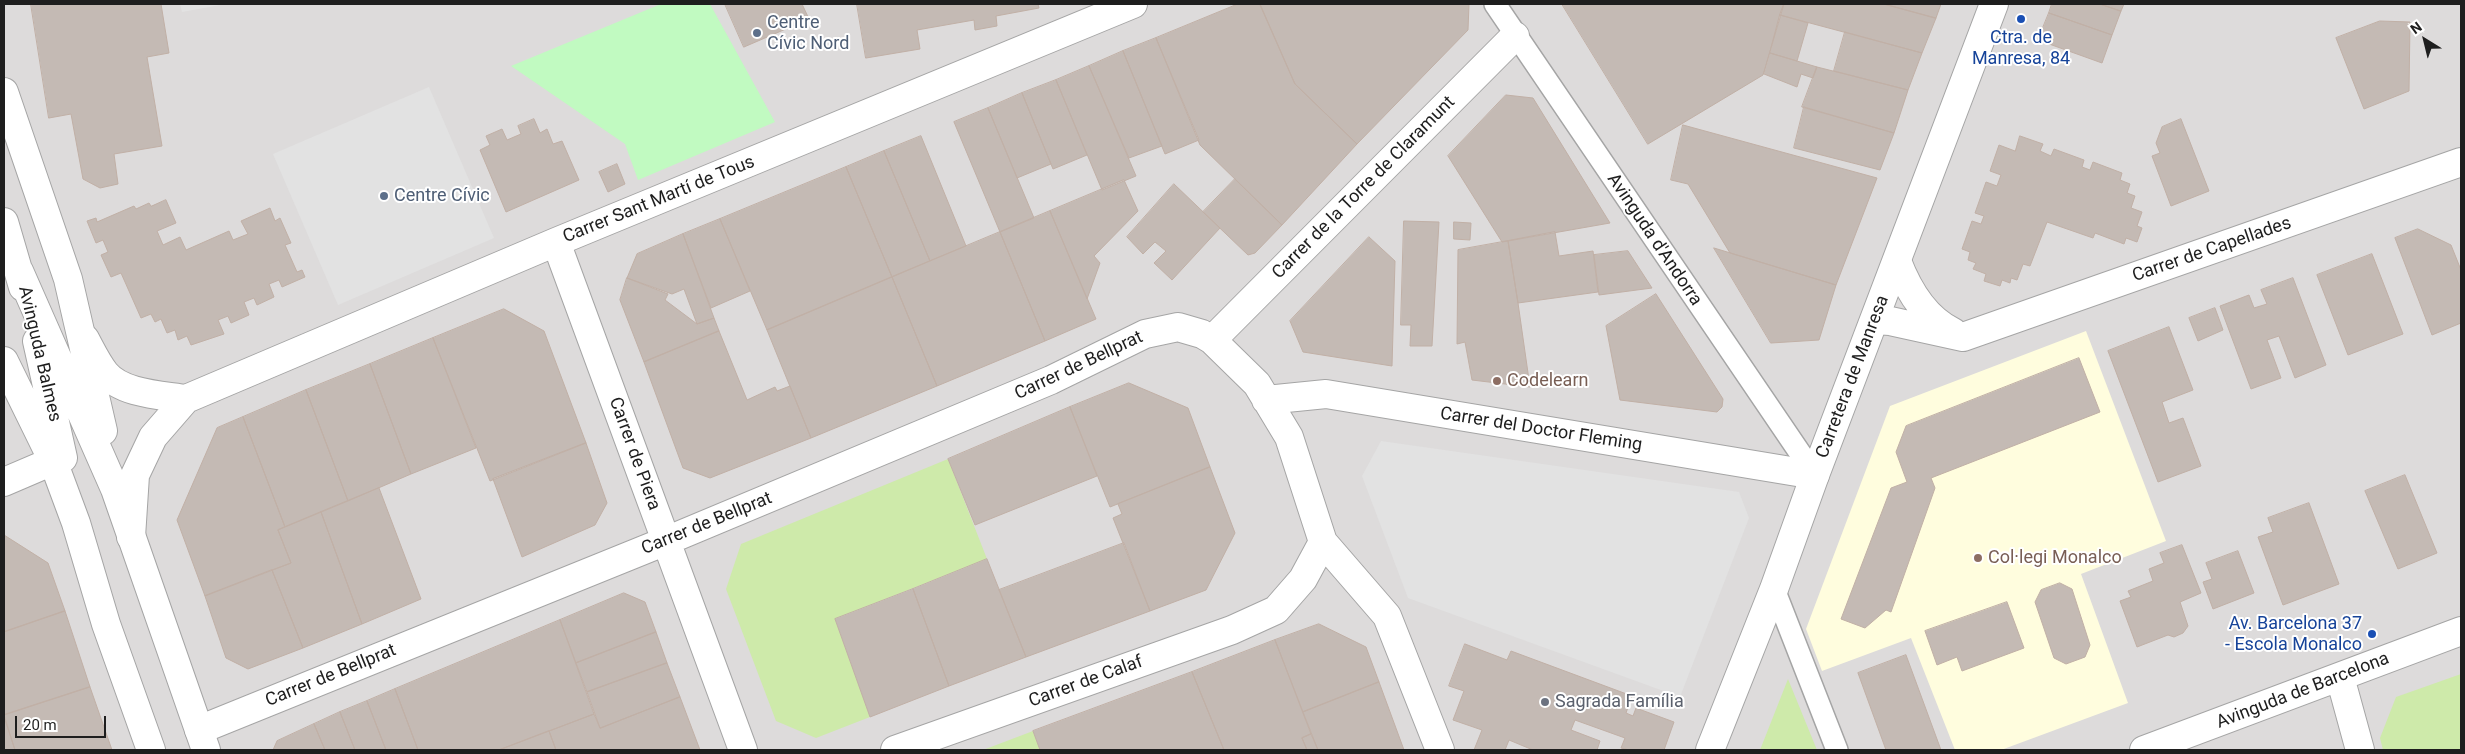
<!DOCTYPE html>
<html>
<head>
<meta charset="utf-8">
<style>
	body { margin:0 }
	#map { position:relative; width:2465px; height:754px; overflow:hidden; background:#f0ebe4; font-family:Roboto,sans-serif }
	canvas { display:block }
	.frame { position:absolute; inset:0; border:5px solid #1e1e1e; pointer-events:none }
	.north { position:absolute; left:2400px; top:15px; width:50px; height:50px; -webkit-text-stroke:4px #fff; paint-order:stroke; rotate:324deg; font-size:14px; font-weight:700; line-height:20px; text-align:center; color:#1e1e1e }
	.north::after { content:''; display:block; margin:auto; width:18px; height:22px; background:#1e1e1e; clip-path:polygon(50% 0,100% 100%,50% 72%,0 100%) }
	.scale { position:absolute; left:15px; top:716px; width:91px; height:22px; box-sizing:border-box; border:2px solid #1e1e1e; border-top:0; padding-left:6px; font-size:15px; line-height:18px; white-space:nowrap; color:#1e1e1e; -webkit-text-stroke:4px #fff; paint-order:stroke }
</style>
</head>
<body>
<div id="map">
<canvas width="2465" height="754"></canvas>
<div class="frame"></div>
<div class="north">N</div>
<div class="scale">20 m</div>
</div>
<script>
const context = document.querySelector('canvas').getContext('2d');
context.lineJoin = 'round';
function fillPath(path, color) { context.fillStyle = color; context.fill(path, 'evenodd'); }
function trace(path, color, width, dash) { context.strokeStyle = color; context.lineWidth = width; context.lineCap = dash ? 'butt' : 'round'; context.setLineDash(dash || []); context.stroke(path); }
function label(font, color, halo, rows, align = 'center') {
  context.font = font + ' Roboto,sans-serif'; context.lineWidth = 4; context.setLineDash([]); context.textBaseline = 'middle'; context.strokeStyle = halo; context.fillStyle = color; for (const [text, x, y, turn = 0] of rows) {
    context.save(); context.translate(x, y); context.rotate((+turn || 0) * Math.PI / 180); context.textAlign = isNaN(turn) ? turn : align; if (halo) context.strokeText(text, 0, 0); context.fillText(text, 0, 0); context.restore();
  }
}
fillPath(new Path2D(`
	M4,4H2461V750H4Z`), '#dddbdb');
fillPath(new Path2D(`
	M2086,331L2166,541L2081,574L2128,703L2001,750H1955L1911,638L1822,671L1806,629L1890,406Z`), '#fffdde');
fillPath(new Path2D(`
	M948,459L987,559L835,619L870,717L816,738L776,721L726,589L741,544Z
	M2461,674V750H2383L2380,738L2396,697Z
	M1788,679L1817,750H1760Z
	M1033,731L1040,750H983Z`), '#ceeaaa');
fillPath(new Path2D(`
	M661,4H710L775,122L638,180L625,144L511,66Z`), '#c1fac1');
fillPath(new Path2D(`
	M180,4H226L182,12Z
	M429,87L494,238L338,305L273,154Z
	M1381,441L1739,492L1749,518L1680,697L1408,598L1362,476Z`), '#e2e2e2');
const building = new Path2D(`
	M31,4H161L169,53L147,57L162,146L114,154L118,184L100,188L83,179L71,114L49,118Z
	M725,4H802L809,19L744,47Z
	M857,4H1038L1039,8L996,16L997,26L975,30L974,20L917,30L920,49L866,58Z
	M1238,4H1260L1295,84L1357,144L1282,225L1200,145L1156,38Z
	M1260,4H1469L1468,30L1357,144L1295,84Z
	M1562,4H1784L1763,75L1648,144Z
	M1784,4H1884L1936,18L1922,53L1780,15Z
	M1884,4H1941L1936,18Z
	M2052,4H2100L2121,11L2112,35L2049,13Z
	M2100,4H2124L2121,11Z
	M2049,13L2112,35L2102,63L2038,40Z
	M1780,15L1808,23L1797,61L1770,53Z
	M2380,21L2410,22L2409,91L2364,109L2336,38Z
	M1845,32L1922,53L1908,90L1834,71Z
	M1156,38L1199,140L1165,154L1123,51Z
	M1123,51L1162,146L1129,158L1089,66Z
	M1770,53L1817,67L1813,78L1801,74L1797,87L1764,74Z
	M1089,66L1136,176L1102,190L1056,80Z
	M1817,67L1908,90L1894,133L1802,107Z
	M1056,80L1087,155L1053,169L1022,93Z
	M1022,93L1051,164L1017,178L988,108Z
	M1506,95L1533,98L1610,223L1502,242L1448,156Z
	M1804,107L1894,133L1880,170L1794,148Z
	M988,108L1034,218L1000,232L954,122Z
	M534,119L540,133L547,129L553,144L562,141L579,180L506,212L480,150L490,145L486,136L502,129L507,140L521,134L518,126Z
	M2181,119L2209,191L2171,206L2152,156L2160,153L2156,143L2162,127Z
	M1683,125L1877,178L1836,285L1730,253L1688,184L1671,180Z
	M921,136L966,246L930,261L884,151Z
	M2020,136L2043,144L2040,151L2051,156L2054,149L2084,160L2082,167L2090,170L2093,162L2122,173L2120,180L2130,184L2127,193L2135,196L2131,208L2142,212L2137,226L2142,228L2137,242L2126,238L2124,244L2095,233L2093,238L2047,222L2030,266L2023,264L2017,280L2011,278L2010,283L2002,280L2000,286L1984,281L1986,274L1973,269L1976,263L1968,260L1970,252L1962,249L1972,221L1981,224L1984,216L1975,213L1986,182L1997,186L2001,175L1990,171L1999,145L2015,151Z
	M884,151L930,261L892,277L846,167Z
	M617,164L625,184L608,192L599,172Z
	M846,167L892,277L767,330L720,219Z
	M1235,179L1282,225L1255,253L1248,255L1203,212Z
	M1124,180L1138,211L1094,256L1100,263L1087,299L1050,211Z
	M1174,184L1220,228L1172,280L1154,263L1166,251L1155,242L1143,254L1127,237Z
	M166,200L176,223L157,231L163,245L180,237L186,250L229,231L233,240L248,234L241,221L270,208L275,221L280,218L291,243L285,245L297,272L302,270L305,277L282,287L279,280L269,284L274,297L257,305L254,298L244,302L249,315L231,323L228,316L218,320L224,334L191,345L187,336L178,340L175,330L167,333L161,319L155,322L151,314L141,318L121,273L111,277L101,255L108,252L103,240L96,243L87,221L96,218L97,222L134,206L136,209L149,203L151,206Z
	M1050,211L1096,319L1045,341L1000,232Z
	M720,219L750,291L711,308L683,234Z
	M1404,221L1439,222L1432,346H1410L1411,325H1401Z
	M1454,222L1471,223L1470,240L1454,239Z
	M2418,229L2451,245L2461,270V323L2432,335L2395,238Z
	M1000,232L1045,341L937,386L892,277Z
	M1555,232L1559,256L1593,251L1598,292L1518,303L1508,241Z
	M683,234L714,318L697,324L684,289L672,294L627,278L637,254Z
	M1369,237L1395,261L1392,366L1303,352L1290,321Z
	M1508,241L1518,303L1530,387L1472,380L1465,342L1457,344L1458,250Z
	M1714,248L1836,285L1819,340L1771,343Z
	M1628,251L1652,288L1599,295L1594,255Z
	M2372,254L2403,334L2348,355L2317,275Z
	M892,277L937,386L811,438L767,330Z
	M627,278L668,294L665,300L697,324L714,318L719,331L644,362L620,300Z
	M2293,278L2326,365L2295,378L2279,336L2267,340L2281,378L2251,389L2220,306L2249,295L2254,308L2267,304L2261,290Z
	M1656,294L1723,399L1722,407L1717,412L1620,400L1606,326Z
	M2215,308L2223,330L2198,341L2189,318Z
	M504,309L544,331L586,443L490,481L433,338Z
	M2169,327L2193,390L2162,402L2169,423L2183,418L2201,466L2158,482L2108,351Z
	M719,331L747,400L775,387L777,391L790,386L811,438L710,478L683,468L644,362Z
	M433,338L476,448L411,474L370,364Z
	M2079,358L2100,412L1931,478L1935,488L1891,612L1886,610L1865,628L1841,619L1891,488L1907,482L1896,452L1906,426Z
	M370,364L411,474L348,501L306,390Z
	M1129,383L1188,408L1210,467L1110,507L1070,407Z
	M306,390L348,501L285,527L243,417Z
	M1070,407L1097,476L975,525L948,459Z
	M243,417L285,527L278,530L291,563L205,596L177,520L217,428Z
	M586,443L607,503L595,525L522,557L493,479Z
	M1210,467L1235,533L1206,590L1150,611L1113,518L1122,514L1118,504Z
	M2405,475L2437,553L2398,569L2365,491Z
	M379,488L421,599L362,624L321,512Z
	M2309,503L2339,584L2283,605L2258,537L2273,532L2268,518Z
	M321,512L362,624L303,648L272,570L291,563L278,530Z
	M4,535L48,563L65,611L4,632Z
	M1124,543L1150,611L1026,657L999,590Z
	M2182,545L2201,593L2180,602L2188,626L2183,633L2174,637L2168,635L2137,647L2120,601L2131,597L2128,591L2153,581L2149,569L2164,563L2160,553Z
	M2238,551L2254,593L2213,609L2203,582L2212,579L2206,563Z
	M987,559L1026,657L949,686L913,589Z
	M272,570L303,648L248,669L226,658L205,596Z
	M2060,583L2072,589L2090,645L2085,657L2066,664L2054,658L2035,602L2041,590Z
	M913,589L949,686L870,717L835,619Z
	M624,593L645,602L656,632L576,663L560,620Z
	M2007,602L2024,648L1962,671L1957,657L1937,665L1925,631Z
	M65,611L90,687L4,715V632Z
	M560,620L594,714L499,750H418L395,689Z
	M1319,624L1366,647L1379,682L1303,712L1275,640Z
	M656,632L667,663L587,692L576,663Z
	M1275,640L1311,734L1302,738L1307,750H1224L1192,672Z
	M1465,644L1507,660L1511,651L1632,696L1626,713L1633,716L1636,708L1674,722L1664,750H1629L1621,748L1625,738L1575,720L1571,730L1600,741L1597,750H1533L1509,740L1505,750H1474L1482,730L1453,720L1464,691L1449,686Z
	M1906,655L1941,750H1886L1858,673Z
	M667,663L680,697L600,728L587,692Z
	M1192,672L1224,750H1040L1033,731Z
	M1379,682L1404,750H1318L1303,712Z
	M90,687L112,750H15L4,715Z
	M395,689L418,750H386L367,701Z
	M680,697L700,750H556L549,731L594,714L600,728Z
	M367,701L386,750H355L340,712Z
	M340,712L355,750H325L314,724Z
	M4,717L15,750H4Z
	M314,724L325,750H273L277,741Z
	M549,731L556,750H499Z
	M1311,734L1318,750H1307L1302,738Z`);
fillPath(building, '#c4bab4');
trace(building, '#c1b0a6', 1);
const pedestrian = new Path2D(`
	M1495,4L1815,475
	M1774,589L1837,750`);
const minor = new Path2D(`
	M556,242L743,750
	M1897,261C1908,290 1924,318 1953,332
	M1875,320L1890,321L1963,337L2461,162
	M85,339C91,350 97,363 105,373C122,394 161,395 186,399
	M1212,340L1515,36
	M1266,400L1326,394L1815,475
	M4,482L53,461
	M131,537L135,475L153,437L186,399L556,242L1133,4
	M1323,542L1387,616L1440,750
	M2340,677L2360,750
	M199,730L666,541L1051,380L1145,334L1178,327L1202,334L1212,340L1257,384L1289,437L1323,542L1303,579L1276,610L1232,630L895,750
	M2144,750L2461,631`);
const tertiary = new Path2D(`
	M4,92L68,279L103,431
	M4,222L23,287
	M19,271L115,489L206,750
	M37,341L63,458
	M4,361L53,461L76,523L106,624L151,750
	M1710,750L1774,589L1815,475L1994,4`);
trace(pedestrian, '#a5a5a5', 24);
trace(minor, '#a5a5a5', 30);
trace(tertiary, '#a5a5a5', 30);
trace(pedestrian, '#fff', 21);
trace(minor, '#fff', 28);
trace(tertiary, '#fff', 28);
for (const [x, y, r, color] of [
	[2021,19,5,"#1a4fb4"],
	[757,33,5,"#5c6f8a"],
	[384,196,5,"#5c6f8a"],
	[1497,381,5,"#8d6e63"],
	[1978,558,5,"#8d6e63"],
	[2372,634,5,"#1a4fb4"],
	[1545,702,5,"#6b7280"]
]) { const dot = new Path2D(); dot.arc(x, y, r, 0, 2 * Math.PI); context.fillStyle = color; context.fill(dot); trace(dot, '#fff', 2); }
label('18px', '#4e5e75', '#fff', [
	["Centre",767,23],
	["Cívic Nord",767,44],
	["Centre Cívic",394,196]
], 'left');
label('18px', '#164399', '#fff', [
	["Ctra. de",2021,38],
	["Manresa, 84",2021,59],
	["Av. Barcelona 37",2362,624,"right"],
	["- Escola Monalco",2362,645,"right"]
]);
label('18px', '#1e1e1e', '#fff', [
	["Carrer de la Torre de Claramunt",1364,188,-45],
	["Carrer Sant Martí de Tous",659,200,-22],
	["Avinguda d'Andorra",1654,240,56],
	["Carrer de Capellades",2212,250,-19],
	["Avinguda Balmes",39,354,77],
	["Carrer de Bellprat",1079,366,-25],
	["Carretera de Manresa",1853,377,-69],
	["Carrer del Doctor Fleming",1541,430,9],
	["Carrer de Piera",634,454,70],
	["Carrer de Bellprat",707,524,-22],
	["Carrer de Bellprat",331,676,-22],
	["Carrer de Calaf",1086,682,-20],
	["Avinguda de Barcelona",2303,691,-21]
]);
label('18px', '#785e54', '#fff', [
	["Codelearn",1507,381],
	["Col·legi Monalco",1988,558]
], 'left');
label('18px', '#5b616d', '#fff', [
	["Sagrada Família",1555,702]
], 'left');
</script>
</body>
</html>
